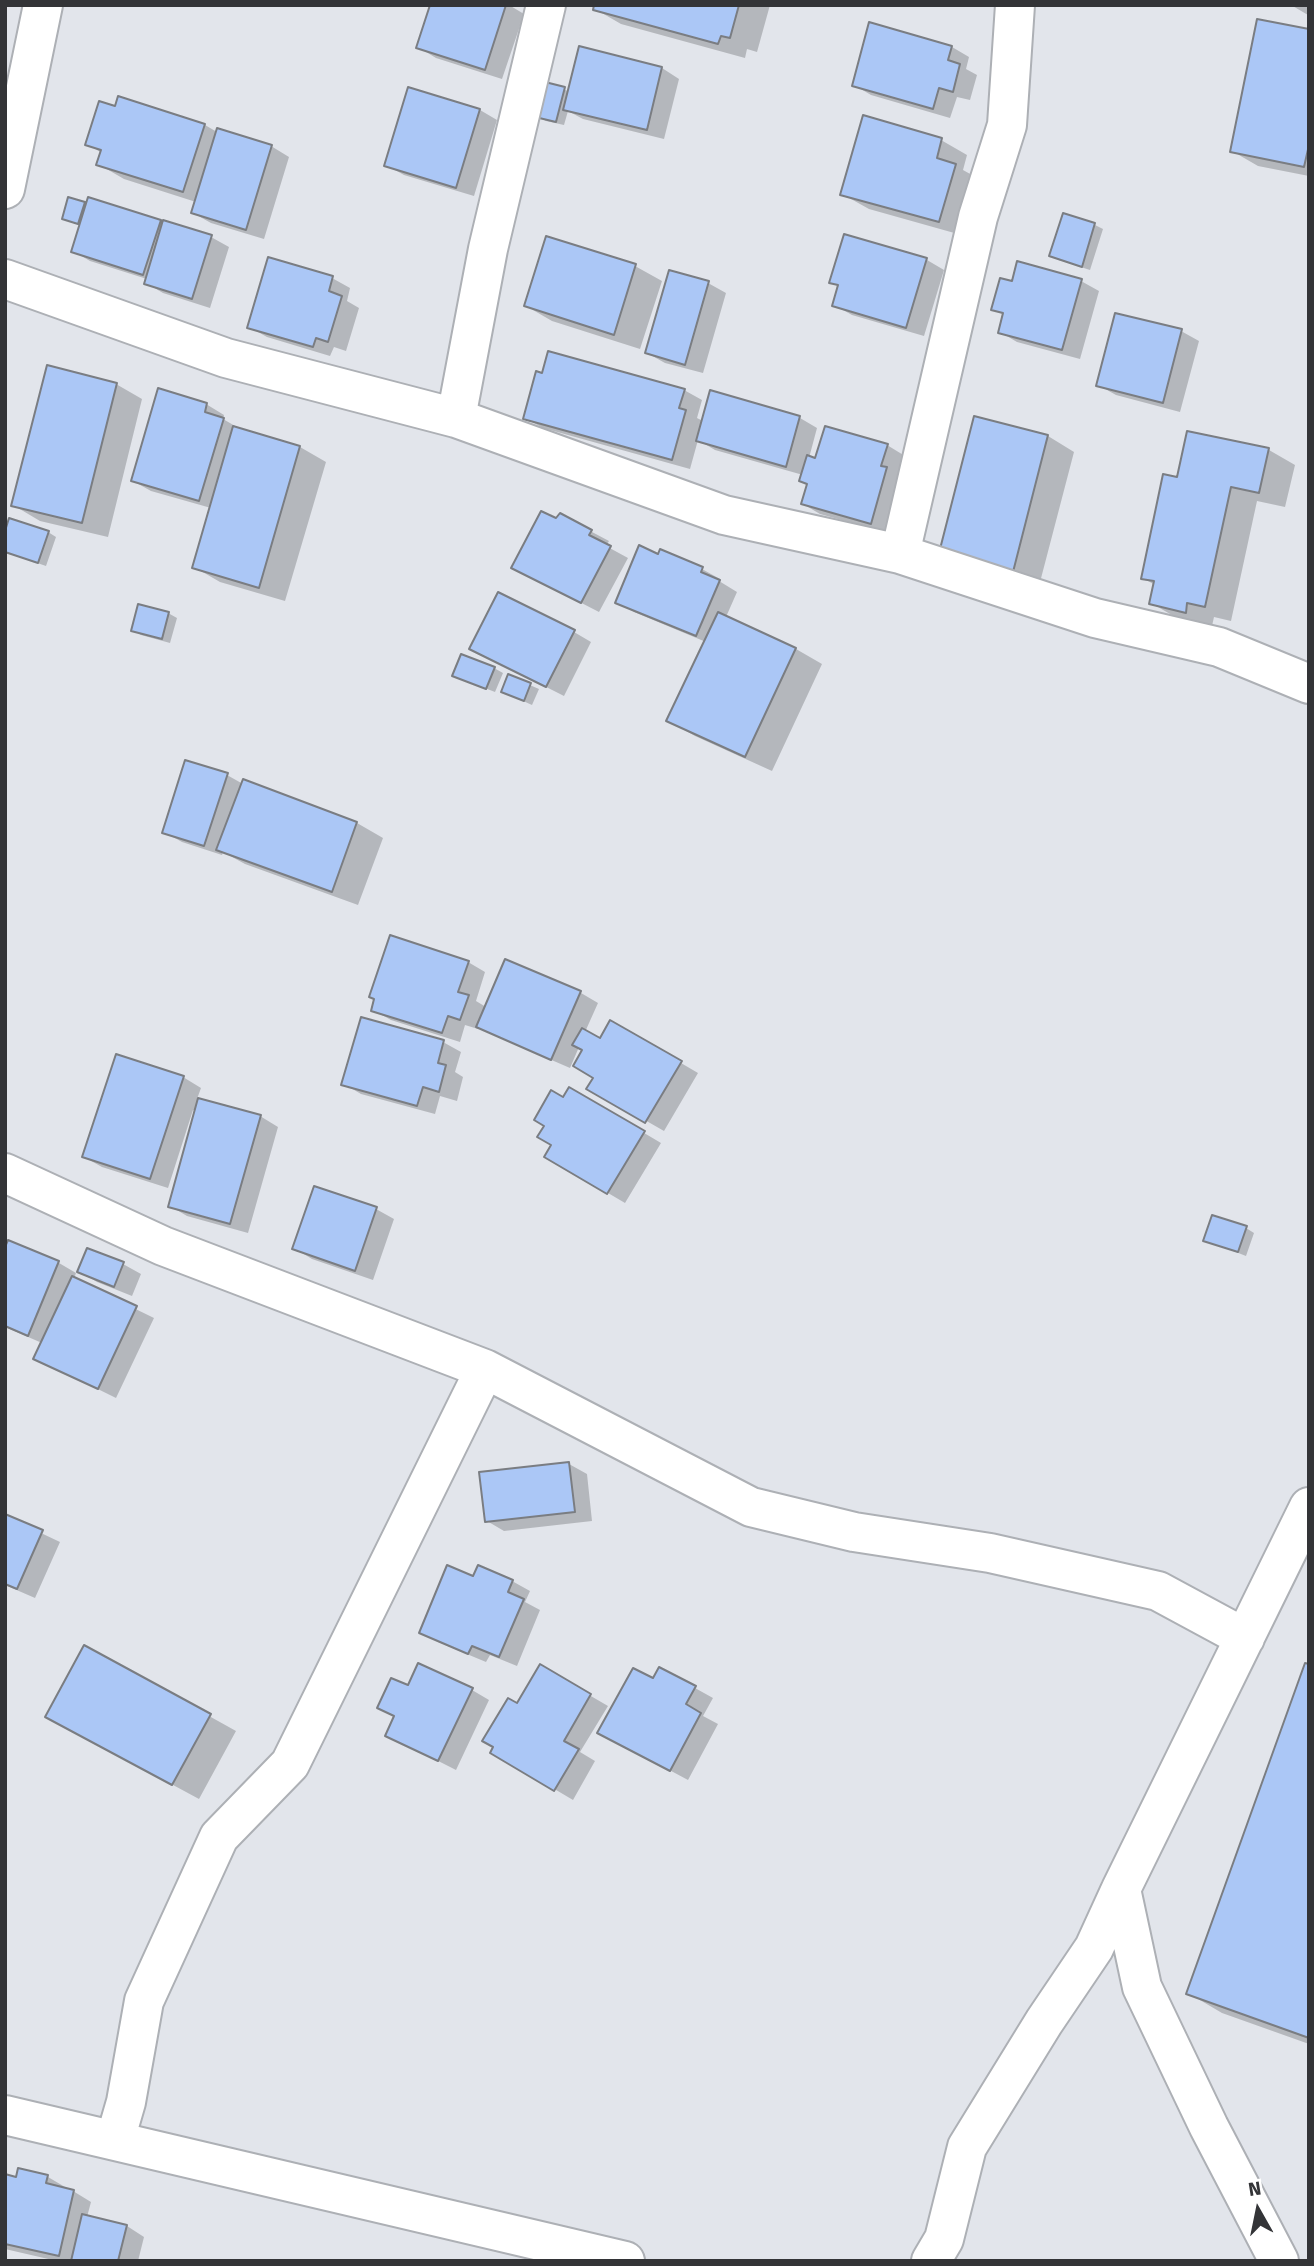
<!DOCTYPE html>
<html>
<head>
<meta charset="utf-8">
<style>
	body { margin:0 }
	#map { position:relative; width:1314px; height:2266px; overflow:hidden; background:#e2e5eb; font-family:"Fira Sans",sans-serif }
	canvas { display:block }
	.frame { position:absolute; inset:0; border:7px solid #333437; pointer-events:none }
	.north { position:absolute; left:1223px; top:2175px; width:70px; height:70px; -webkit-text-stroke:5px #fff; paint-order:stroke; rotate:351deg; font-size:19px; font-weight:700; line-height:28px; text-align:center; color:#333437 }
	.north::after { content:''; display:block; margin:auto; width:24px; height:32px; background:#333437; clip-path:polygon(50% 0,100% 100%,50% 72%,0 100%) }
</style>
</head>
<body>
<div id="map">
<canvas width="1314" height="2266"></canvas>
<div class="frame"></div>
<div class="north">N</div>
</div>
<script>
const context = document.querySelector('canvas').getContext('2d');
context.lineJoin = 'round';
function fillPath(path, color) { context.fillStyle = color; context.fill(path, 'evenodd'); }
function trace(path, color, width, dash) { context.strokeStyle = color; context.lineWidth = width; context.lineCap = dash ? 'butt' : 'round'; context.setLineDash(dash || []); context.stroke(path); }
fillPath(new Path2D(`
	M432,5H509L524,14L502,79L436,58L418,47Z
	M596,5H770L757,52L747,49L745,58L621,24L595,9Z
	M1291,5H1309V15H1308Z
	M1309,31V176L1258,166L1232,151Z
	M952,47L969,57L966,69L977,75L970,100L957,97L950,118L871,95L854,85Z
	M580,48L662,68L679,79L664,139L583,119L568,111L564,125L546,121L537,116L564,89L569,92Z
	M119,98L205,125L217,132L271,146L289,157L264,239L211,223L193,213L196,202L124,179L98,164L102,153L87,144L116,108Z
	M480,110L497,120L474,196L404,175L386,165Z
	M941,140L967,155L963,170L981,180L965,236L869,209L842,194Z
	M84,203L160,221L211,237L229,247L210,308L163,293L146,283L147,279L90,261L73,251L81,226L64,218Z
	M1064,215L1095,225L1103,229L1090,270L1059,260L1051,256Z
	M845,236L927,260L944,270L924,336L852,315L834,305L839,287L831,282Z
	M635,266L662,281L640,349L552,321L526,306Z
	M332,278L350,288L347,301L359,308L346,351L334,347L330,356L267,337L249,327Z
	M1081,281L1099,291L1080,359L1017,342L1000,332L1004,315L993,309L1013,283Z
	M708,283L726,293L703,373L665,363L647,353Z
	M1181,331L1199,341L1180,412L1116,395L1098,385Z
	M116,384L142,399L108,537L40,521L13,505Z
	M684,390L702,400L697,418L703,421L712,393L800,418L817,428L809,458L817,460L887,445L905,456L888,533L820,514L803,504L808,485L803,475L715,450L698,440L690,469L543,428L525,418Z
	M206,404L224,415L223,419L242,430L300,447L326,462L285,601L220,582L194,567L211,508L151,491L133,481Z
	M1189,433L1269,450L1295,465L1285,507L1257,501L1231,621L1214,617L1212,626L1177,618L1151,603L1155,585L1143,578L1178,479Z
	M1048,436L1074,452L1039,586L967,567Z
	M560,515L609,541L606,546L628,558L599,612L531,577Z
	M48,532L56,537L46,566L5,552Z
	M659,556L702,569L720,579L719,581L737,592L726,617L796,649L822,664L772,771L695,736L669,721L706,642L634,612L617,602Z
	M168,613L177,618L170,643L141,635L133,630Z
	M574,632L591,642L564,696L489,658Z
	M494,668L503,673L495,692L454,676Z
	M509,676L539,689L532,705L503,692Z
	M187,762L227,775L243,784L357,823L383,838L358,905L245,864L223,852L222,855L182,842L164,832Z
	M468,962L485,972L476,1001L486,1007L506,962L581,993L598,1003L585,1032L600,1041L611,1022L698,1073L664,1131L589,1088L595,1077L585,1050L579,1047L570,1068L496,1036L479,1027L478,1029L465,1025L460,1042L391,1020L373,1010Z
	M443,1042L461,1052L455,1072L463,1077L457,1101L440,1096L435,1114L361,1094L344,1084Z
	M183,1077L201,1088L197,1099L260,1116L278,1127L248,1233L187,1216L170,1206L196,1111L193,1110L168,1188L102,1167L84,1157Z
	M570,1089L661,1143L625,1203L547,1157L554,1145L564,1100Z
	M376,1209L394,1219L373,1280L312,1259L294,1248Z
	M1246,1228L1254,1233L1246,1256L1205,1240Z
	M9,1243L59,1263L76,1273L74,1279L154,1318L116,1398L35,1358L42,1343L5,1327V1252Z
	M88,1250L123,1264L141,1274L132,1296L97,1282L79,1271Z
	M569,1464L587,1474L592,1521L504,1531L487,1521Z
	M5,1516L60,1542L35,1598L5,1585Z
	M474,1578L512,1581L530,1591L525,1602L540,1610L517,1666L490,1655L486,1662L438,1642L421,1632Z
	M85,1647L236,1731L199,1799L73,1731Z
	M1309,1666V2044L1222,2013L1188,1993Z
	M541,1667L608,1706L580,1752L595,1761L573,1800L492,1752Z
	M654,1680L695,1688L713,1698L703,1716L718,1724L688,1780L617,1742Z
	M408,1687L472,1690L489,1700L456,1770L387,1735Z
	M19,2170L48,2177L65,2187L64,2189L73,2191L91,2202L87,2217L127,2226L144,2237L138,2261H57L5,2249V2176L18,2179Z`), '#0003');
const building = new Path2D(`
	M430,5H506L485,70L416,48Z
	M594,5H739L730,38L721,36L718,44L593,10Z
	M1257,19L1309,29V145L1304,167L1230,152Z
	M869,22L952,46L948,60L960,64L953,92L939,88L933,109L852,86Z
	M579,46L662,67L647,130L563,110Z
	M545,82L565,87L556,122L535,117Z
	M408,87L480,109L456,188L384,166Z
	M118,96L205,124L183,192L96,165L101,150L85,145L99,101L115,106Z
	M863,115L942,138L937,158L956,164L939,222L840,195Z
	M217,128L272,145L246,230L191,213Z
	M68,197L85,202L78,224L62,219Z
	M88,197L161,220L143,275L71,252Z
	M1063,213L1095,223L1082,267L1049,256Z
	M163,220L212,235L192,299L144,284Z
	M844,234L927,258L906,328L832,306L838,285L829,283Z
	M546,236L636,264L614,335L524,306Z
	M268,257L333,276L329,291L342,296L328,342L316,338L313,347L247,328Z
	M1017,261L1082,279L1062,350L998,333L1003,313L991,310L1000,278L1012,281Z
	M669,270L709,281L685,365L645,353Z
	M1115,313L1182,329L1163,403L1096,386Z
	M548,351L685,389L679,408L686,410L672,460L523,419L536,371L542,373Z
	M47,365L117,383L82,523L11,506Z
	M158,388L207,403L205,412L224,418L199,501L131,481Z
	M710,390L800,416L786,467L696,441Z
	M974,416L1048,435L1013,572L939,553Z
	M233,426L300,446L259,588L192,568Z
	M825,426L888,444L881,466L887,467L871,524L801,504L807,484L799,481L807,455L815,458Z
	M1187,431L1269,448L1259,493L1231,487L1205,607L1187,603L1186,613L1149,604L1154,581L1141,579L1163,474L1177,477Z
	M541,511L556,518L560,513L592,530L589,535L611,546L581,603L511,568Z
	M9,518L49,531L38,563L5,552V531Z
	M639,545L658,554L660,549L703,567L701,572L720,580L696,636L615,603Z
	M498,592L575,630L546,687L469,649Z
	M138,604L169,612L162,639L131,631Z
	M718,612L796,648L745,757L666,721Z
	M461,654L495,667L486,689L452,676Z
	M508,674L531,683L524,701L501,692Z
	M185,760L228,773L204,846L162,833Z
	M243,779L357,822L332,892L216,850Z
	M390,935L469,961L458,992L469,995L460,1020L448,1016L442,1033L371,1011L374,999L369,997Z
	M505,959L581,991L551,1060L476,1027Z
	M361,1017L444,1040L438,1063L446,1065L439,1092L423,1087L417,1106L341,1085Z
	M610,1020L682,1061L645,1123L586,1089L593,1078L573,1066L582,1050L572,1045L582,1028L600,1038Z
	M116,1054L184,1076L150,1179L82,1157Z
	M569,1087L645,1131L607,1194L544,1157L551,1145L537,1137L544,1126L534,1120L551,1090L563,1097Z
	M198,1098L261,1115L230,1224L168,1207Z
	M314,1186L377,1207L355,1271L292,1249Z
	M1212,1215L1247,1226L1238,1252L1203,1241Z
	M8,1240L59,1261L28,1336L5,1326V1247Z
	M87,1248L124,1262L114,1287L77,1272Z
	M72,1276L137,1306L98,1389L33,1359Z
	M569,1462L575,1512L485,1522L479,1472Z
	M5,1514L43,1530L17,1589L5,1584Z
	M447,1565L473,1576L478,1565L513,1580L508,1592L524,1599L499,1657L472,1646L468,1654L419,1633Z
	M84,1645L211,1714L172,1785L45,1717Z
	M418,1663L473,1688L438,1761L385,1736L394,1716L377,1708L391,1678L408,1685Z
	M1305,1663L1309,1664V2038L1186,1994Z
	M540,1664L591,1694L564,1741L579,1749L554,1791L490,1753L493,1747L482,1741L508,1698L517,1703Z
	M659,1667L696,1686L686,1704L701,1713L670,1771L597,1733L633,1668L653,1678Z
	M18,2168L48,2175L46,2183L74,2190L59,2256L5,2244V2174L16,2177Z
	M82,2214L127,2225L118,2261H71Z`);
fillPath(building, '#abc7f6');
trace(building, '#7a7d82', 2);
const minor = new Path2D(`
	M5,189L43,5
	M5,279L226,358L456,418L724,515L900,554L1095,618L1219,647L1309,684
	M456,418L488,249L546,5
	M900,554L978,217L1007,125L1015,5
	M5,1173L163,1246L485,1369L751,1507L854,1532L990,1553L1158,1591L1245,1638
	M1121,1889L1142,1987L1209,2127L1279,2261
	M5,2115L625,2261
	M115,2140L126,2102L144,2001L219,1837L290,1764L485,1369
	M931,2261L944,2239L967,2147L1044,2022L1094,1948L1121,1889L1309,1507`);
trace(minor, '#adb0b5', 42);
trace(minor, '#fff', 38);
</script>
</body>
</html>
